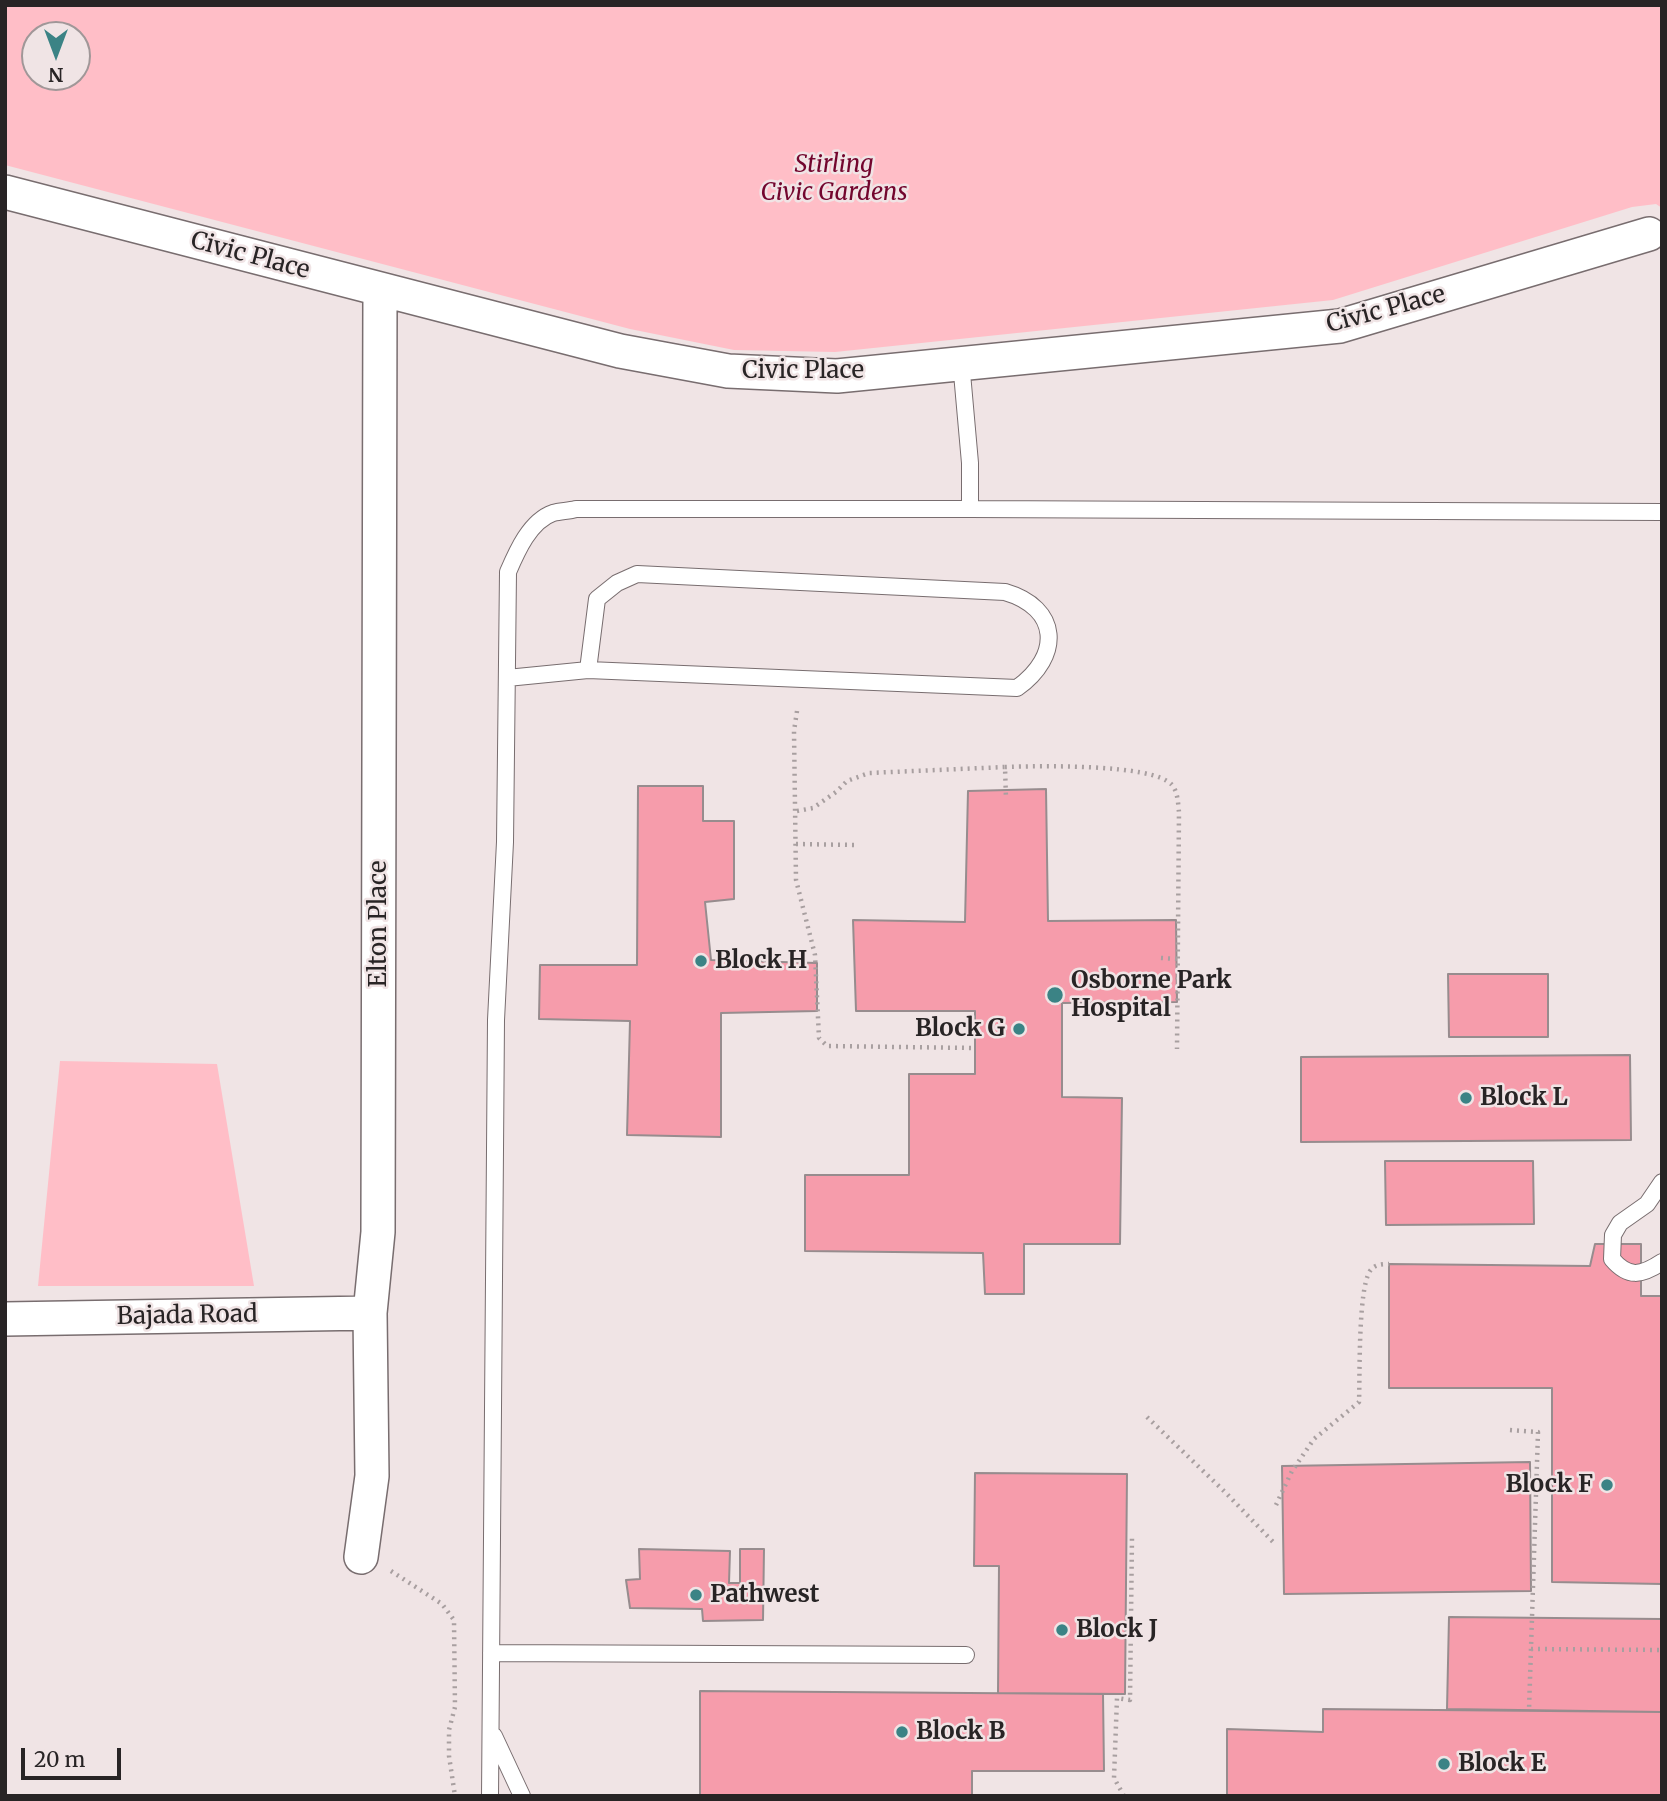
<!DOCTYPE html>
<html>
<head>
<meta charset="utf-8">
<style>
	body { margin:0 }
	#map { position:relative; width:1667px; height:1801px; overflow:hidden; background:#f0e4e5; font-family:Merriweather,serif }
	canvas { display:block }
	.frame { position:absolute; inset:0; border:7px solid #282425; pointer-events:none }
	.north { position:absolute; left:21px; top:21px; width:70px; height:70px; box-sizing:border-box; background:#f0e4e5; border:2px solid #a09798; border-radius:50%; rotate:180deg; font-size:19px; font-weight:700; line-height:28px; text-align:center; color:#282425 }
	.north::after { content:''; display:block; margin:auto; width:24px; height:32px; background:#3b8385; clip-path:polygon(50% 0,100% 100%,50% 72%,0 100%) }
	.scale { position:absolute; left:21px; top:1748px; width:100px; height:32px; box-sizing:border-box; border:4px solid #282425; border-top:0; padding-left:9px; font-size:21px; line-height:24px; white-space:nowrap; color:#282425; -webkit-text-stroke:5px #f0e4e5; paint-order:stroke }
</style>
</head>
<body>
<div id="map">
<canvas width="1667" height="1801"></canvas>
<div class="frame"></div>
<div class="north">N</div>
<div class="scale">20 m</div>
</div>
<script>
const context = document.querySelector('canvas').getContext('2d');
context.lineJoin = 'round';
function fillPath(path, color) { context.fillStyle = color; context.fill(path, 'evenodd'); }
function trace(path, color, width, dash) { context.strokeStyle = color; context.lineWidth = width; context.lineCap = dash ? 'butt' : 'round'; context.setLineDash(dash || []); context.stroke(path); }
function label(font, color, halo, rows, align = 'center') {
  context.font = font + ' Merriweather,serif'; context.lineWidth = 5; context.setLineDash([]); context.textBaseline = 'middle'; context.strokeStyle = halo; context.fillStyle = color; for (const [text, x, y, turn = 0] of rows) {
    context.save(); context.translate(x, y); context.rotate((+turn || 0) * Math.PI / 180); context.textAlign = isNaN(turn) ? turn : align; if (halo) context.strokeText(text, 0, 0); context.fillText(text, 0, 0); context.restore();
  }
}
fillPath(new Path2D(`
	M5,5H1662V208L1656,204L1632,207L1333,300L835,352L734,350L630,329L5,165ZM35,35H77V77H35Z
	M60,1061L217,1064L254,1286H38Z`), '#ffbec7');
const building = new Path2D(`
	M638,786H703V821H734V899L705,902L711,960L817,963V1011L721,1013V1137L627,1135L630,1021L539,1019L540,965H637Z
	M1046,789L1048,921L1176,920L1177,1002L1062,1003V1097L1122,1098L1120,1244H1024V1294H985L983,1253L805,1251V1175H909V1074H975V1011H856L853,920L965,922L968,791Z
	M1448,974H1548V1037H1449Z
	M1630,1055L1631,1140L1301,1142V1057Z
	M1385,1161H1533L1534,1224L1386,1225Z
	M1595,1244H1641V1296H1662V1584L1552,1582V1388H1389V1264L1590,1266Z
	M1530,1462L1531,1591L1284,1594L1282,1466Z
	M975,1473L1127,1474L1125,1694L998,1693L999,1566H974Z
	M639,1549L730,1551L729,1583H740V1549H764L763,1620L703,1621L702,1609L630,1608L626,1580L640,1579Z
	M1449,1617L1662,1619V1712L1447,1709Z
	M700,1691L1103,1694L1104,1771H972V1796H700Z
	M1323,1709L1662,1712V1796H1227V1729L1323,1732Z`);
fillPath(building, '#f69cab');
trace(building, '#978c8e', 2);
const lane = new Path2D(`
	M970,509L1662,512
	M507,678L588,670L1017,688C1062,656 1060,608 1005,592L637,574L617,583L597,599L588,670
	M1662,1182L1647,1204L1620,1223L1613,1235L1612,1259C1628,1278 1641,1276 1662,1262
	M491,1653L966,1655
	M494,1736L522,1796
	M490,1796L496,1020L505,842L508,572C517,551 530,521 553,513C560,511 569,511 576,509H970V463L961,362`);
const street = new Path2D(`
	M5,192L620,351L728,371L837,376L1340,326L1649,234
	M5,1319L370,1313
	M361,1557L372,1476L370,1313L378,1232L380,290`);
trace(lane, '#786d6f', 18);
trace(street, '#786d6f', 36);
trace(new Path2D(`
	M797,711L794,731L796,880L815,955L819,1038L827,1046L975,1048
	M1005,767C1036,766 1153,763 1172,785C1178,792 1178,804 1179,812L1177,1049
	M797,811L813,808L836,792L847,781L869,773L1005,767L1006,799
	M796,844L855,845
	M1161,958L1178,959
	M1147,1417L1226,1493L1276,1545
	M1510,1430L1538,1432L1529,1710
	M1276,1505L1292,1471L1314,1439L1359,1402C1360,1376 1358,1289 1370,1271C1375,1264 1382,1264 1389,1264
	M391,1571L442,1604L454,1620L455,1707L449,1730V1756L455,1796
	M1531,1649L1662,1650
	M1124,1796L1114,1778L1117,1698L1130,1700L1132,1537`), '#a89fa0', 4.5, [2, 5]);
trace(lane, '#fff', 16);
trace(street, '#fff', 33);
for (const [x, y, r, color] of [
	[701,961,7,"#3b8385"],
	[1055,995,9,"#3b8385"],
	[1019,1029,7,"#3b8385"],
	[1466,1098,7,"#3b8385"],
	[1607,1485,7,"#3b8385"],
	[696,1595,7,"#3b8385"],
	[1062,1630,7,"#3b8385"],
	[902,1732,7,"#3b8385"],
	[1444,1764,7,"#3b8385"]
]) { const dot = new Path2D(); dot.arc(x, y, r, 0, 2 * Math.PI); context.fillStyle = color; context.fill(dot); trace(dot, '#f0e4e5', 2.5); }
label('italic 24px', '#73062e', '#f0e4e5', [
	["Stirling",834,165],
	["Civic Gardens",834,193]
]);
label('24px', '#282425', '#f0e4e5', [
	["Civic Place",250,256,15],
	["Civic Place",1386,310,-15],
	["Civic Place",803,371],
	["Elton Place",379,924,-90],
	["Bajada Road",187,1316,-1]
]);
label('bold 24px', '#282425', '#f0e4e5', [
	["Block H",715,961],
	["Osborne Park",1071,981],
	["Hospital",1071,1009],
	["Block G",1005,1029,"right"],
	["Block L",1480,1098],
	["Block F",1593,1485,"right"],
	["Pathwest",710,1595],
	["Block J",1076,1630],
	["Block B",916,1732],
	["Block E",1458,1764]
], 'left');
</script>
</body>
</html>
